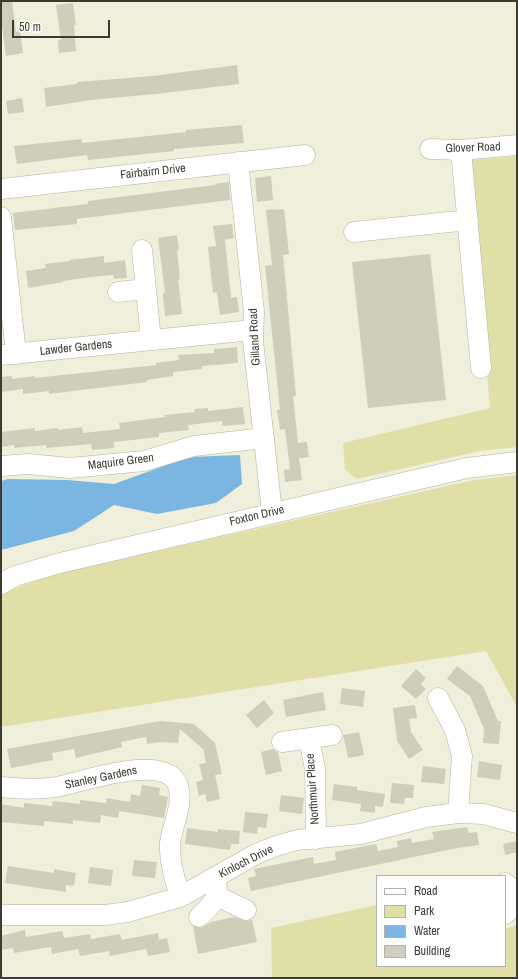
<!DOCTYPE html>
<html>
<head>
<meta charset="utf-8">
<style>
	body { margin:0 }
	#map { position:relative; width:518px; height:979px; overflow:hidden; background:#f0efdb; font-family:"Archivo Narrow",sans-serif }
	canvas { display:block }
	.frame { position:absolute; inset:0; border:2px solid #3b3b33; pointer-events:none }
	.legend { position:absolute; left:376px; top:875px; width:130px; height:92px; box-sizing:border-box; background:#fff; border:1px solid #b1b1ad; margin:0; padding:5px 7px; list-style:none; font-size:12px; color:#3b3b33 }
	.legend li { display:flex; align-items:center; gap:8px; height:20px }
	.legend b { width:20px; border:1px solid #b1b1ad }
	.scale { position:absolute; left:12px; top:20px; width:98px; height:18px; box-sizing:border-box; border:2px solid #3b3b33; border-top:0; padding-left:5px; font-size:12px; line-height:14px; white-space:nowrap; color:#3b3b33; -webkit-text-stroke:3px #fff; paint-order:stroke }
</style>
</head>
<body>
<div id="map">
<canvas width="518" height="979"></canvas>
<div class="frame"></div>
<ul class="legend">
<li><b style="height:5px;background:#fff"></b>Road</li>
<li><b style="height:11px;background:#e1dfa8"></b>Park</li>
<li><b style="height:11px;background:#7ab6e1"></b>Water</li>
<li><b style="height:11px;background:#ceceba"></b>Building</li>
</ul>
<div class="scale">50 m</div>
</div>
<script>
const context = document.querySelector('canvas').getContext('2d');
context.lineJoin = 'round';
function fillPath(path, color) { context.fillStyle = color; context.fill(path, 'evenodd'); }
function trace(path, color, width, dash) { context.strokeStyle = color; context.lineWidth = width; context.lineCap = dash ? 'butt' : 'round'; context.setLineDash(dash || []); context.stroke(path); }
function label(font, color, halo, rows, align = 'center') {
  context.font = font + ' "Archivo Narrow",sans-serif'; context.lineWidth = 3; context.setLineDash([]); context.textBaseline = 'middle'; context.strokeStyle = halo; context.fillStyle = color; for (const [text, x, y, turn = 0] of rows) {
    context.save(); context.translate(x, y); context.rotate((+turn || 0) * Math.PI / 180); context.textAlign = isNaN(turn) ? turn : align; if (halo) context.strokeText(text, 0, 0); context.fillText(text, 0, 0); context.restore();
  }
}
fillPath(new Path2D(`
	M517,156V447L480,451L357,479L345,470L343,443L490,408L469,160Z
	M517,475V707L486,651L1,727L2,592L64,572L474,480Z
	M377,905V966H505V929L517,925V978H272L271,928Z`), '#e1dfa8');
fillPath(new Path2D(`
	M240,455L242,484L216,503L157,514L114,505L74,531L1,550V481L8,479L67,480L114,484L189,457Z`), '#7ab6e1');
fillPath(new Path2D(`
	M1,1H12L16,32L20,31L23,53L6,56L1,18Z
	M73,3L76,25H74L76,51L59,53L58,40H61L56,5Z
	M237,65L239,84L165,93L91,100L46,107L44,88L77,84V82L153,76Z
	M22,98L24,112L8,114L6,101Z
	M242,125L244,143L174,149V151L88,160L87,155L17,164L14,146L82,139V143L101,141L186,132V130Z
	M271,176L273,200L257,202L255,178Z
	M229,182L230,200L77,219V224L15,230L13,213L88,204V201L215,185V184Z
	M284,209L289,254L283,255L296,396H293L298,443L307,442L309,457L299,458L302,480L285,482L284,470L290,469L285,429L280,430L277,410H280L265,266L272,265L266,210Z
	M232,224L234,238L225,240L231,298L237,297L239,312L220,315L217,292L213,293L208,247L216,246L213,226Z
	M177,235L179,250H177L180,279L178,280L182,314L165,316L163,293H165L158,238Z
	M430,254L446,400L368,408L352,262Z
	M104,256V263L125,260L127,278L114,279L113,275L91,277L63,281V282L28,288L26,271L46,268L45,264L69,261V260Z
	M237,347L238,363L202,366V369L173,372V376L147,380V382L49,394V391L23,394V389L1,392V377L12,376V379L35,376V378L156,365V363L179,360L178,355L214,353V349Z
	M243,407L245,424L222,426V421L188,425L189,430L159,433V437L114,442V448L92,450L91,444L46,448V445L14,448V445L1,447V432L35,428V431L58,428V430L82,427L83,433L120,429L119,423L165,417L164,415L195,412L194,409L208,408V411Z
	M457,666L483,686L498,721H501L499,744L483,743L484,729L470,696L447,679Z
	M416,669L426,678L421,684L426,689L416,699L401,686Z
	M342,688L365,691L363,707L340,704Z
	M323,692L326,710L286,717L283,700Z
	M264,700L274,713L257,728L246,715Z
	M415,705L417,718L409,719L411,732L423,750L409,759L397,741L393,708Z
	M160,721L194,724L215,743L222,774L215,775L220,799L207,802L205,794L199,796L196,782L203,780L199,764L206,763L203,749L180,729L178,743L160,742L147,744L146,737L121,742L122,747L76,758L74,749L52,753L53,760L11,768L7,749Z
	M359,732L364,755L348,758L343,735Z
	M273,749L278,753L282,771L266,775L261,752Z
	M479,761L502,765L500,780L477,777Z
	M423,766L446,769L444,784L421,782Z
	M392,783L414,785L413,798H405L404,804L390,803Z
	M334,784L357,787V790L385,794L383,807L375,806V813L360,811L361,804L332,800Z
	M142,785L160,788L159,795L168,797L164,818L119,811L118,818L101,815L100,823L73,820V824L44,821V826L1,822V804L24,808V803L52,806L53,801L80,804V800L106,803L107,798L130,802L131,794L140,796Z
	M281,795L304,798L302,814L279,811Z
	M245,812L268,814L266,828L258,827L257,834L243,832Z
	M467,827L469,833L477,832L479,845L457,848L251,891L248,878L256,876L254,869L313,857L314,864L336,860L335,852L376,844L378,851L398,847L397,841L411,838L412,843L434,839L432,832Z
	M187,828L218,832V829L240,831L239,844H231L230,850L185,844Z
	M516,841L517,852L505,855L503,844Z
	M134,860L157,862L155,878L132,876Z
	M8,866L54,873V869L76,873L74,886L66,885V892L5,883Z
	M90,867L113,870L111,886L88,883Z
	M234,917L246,921L252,920L257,942L198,954L193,926L202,928L211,922Z
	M25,930L26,937L62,931L64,938L90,934L91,939L120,934L122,940L158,933L159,940L167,938L170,952L148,956L146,949L110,956L109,951L80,956L78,949L52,954L51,947L14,953L13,948L1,950V936Z`), '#ceceba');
const minor = new Path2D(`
	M430,149L461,150L517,145
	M461,150L481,368
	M238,162L254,312L253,341L272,512
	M1,189L305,155
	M1,217L16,354
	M354,232L468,220
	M142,250L151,340
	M118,292L146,289
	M1,355L253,330
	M1,466L28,464L70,468L144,461L194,446L264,438
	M1,584L15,576L60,563L467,468L517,462
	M438,698L455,730L462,756L458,813
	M309,739L315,769L316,839
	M282,742L332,735
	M1,787C19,789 38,790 56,787C80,783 167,751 178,786C184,804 172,826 170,843C169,862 175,879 180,897
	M505,883C517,891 517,906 505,914
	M217,896L246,910
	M1,915H105L128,912L180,897L256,854L276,846L297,840L361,834L426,817L458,813L484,814L517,823
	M199,917C213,903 221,898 215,878`);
trace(minor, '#b3b29e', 21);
trace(minor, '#fff', 20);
label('12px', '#3b3b33', '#fff', [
	["Glover Road",473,148,-2],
	["Fairbairn Drive",153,172,-6],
	["Gilland Road",255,337,-93],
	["Lawder Gardens",76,348,-6],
	["Maquire Green",121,462,-7],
	["Foxton Drive",257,516,-13],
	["Stanley Gardens",101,778,-12],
	["Northmuir Place",313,789,-94],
	["Kinloch Drive",246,862,-27]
]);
</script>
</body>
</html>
